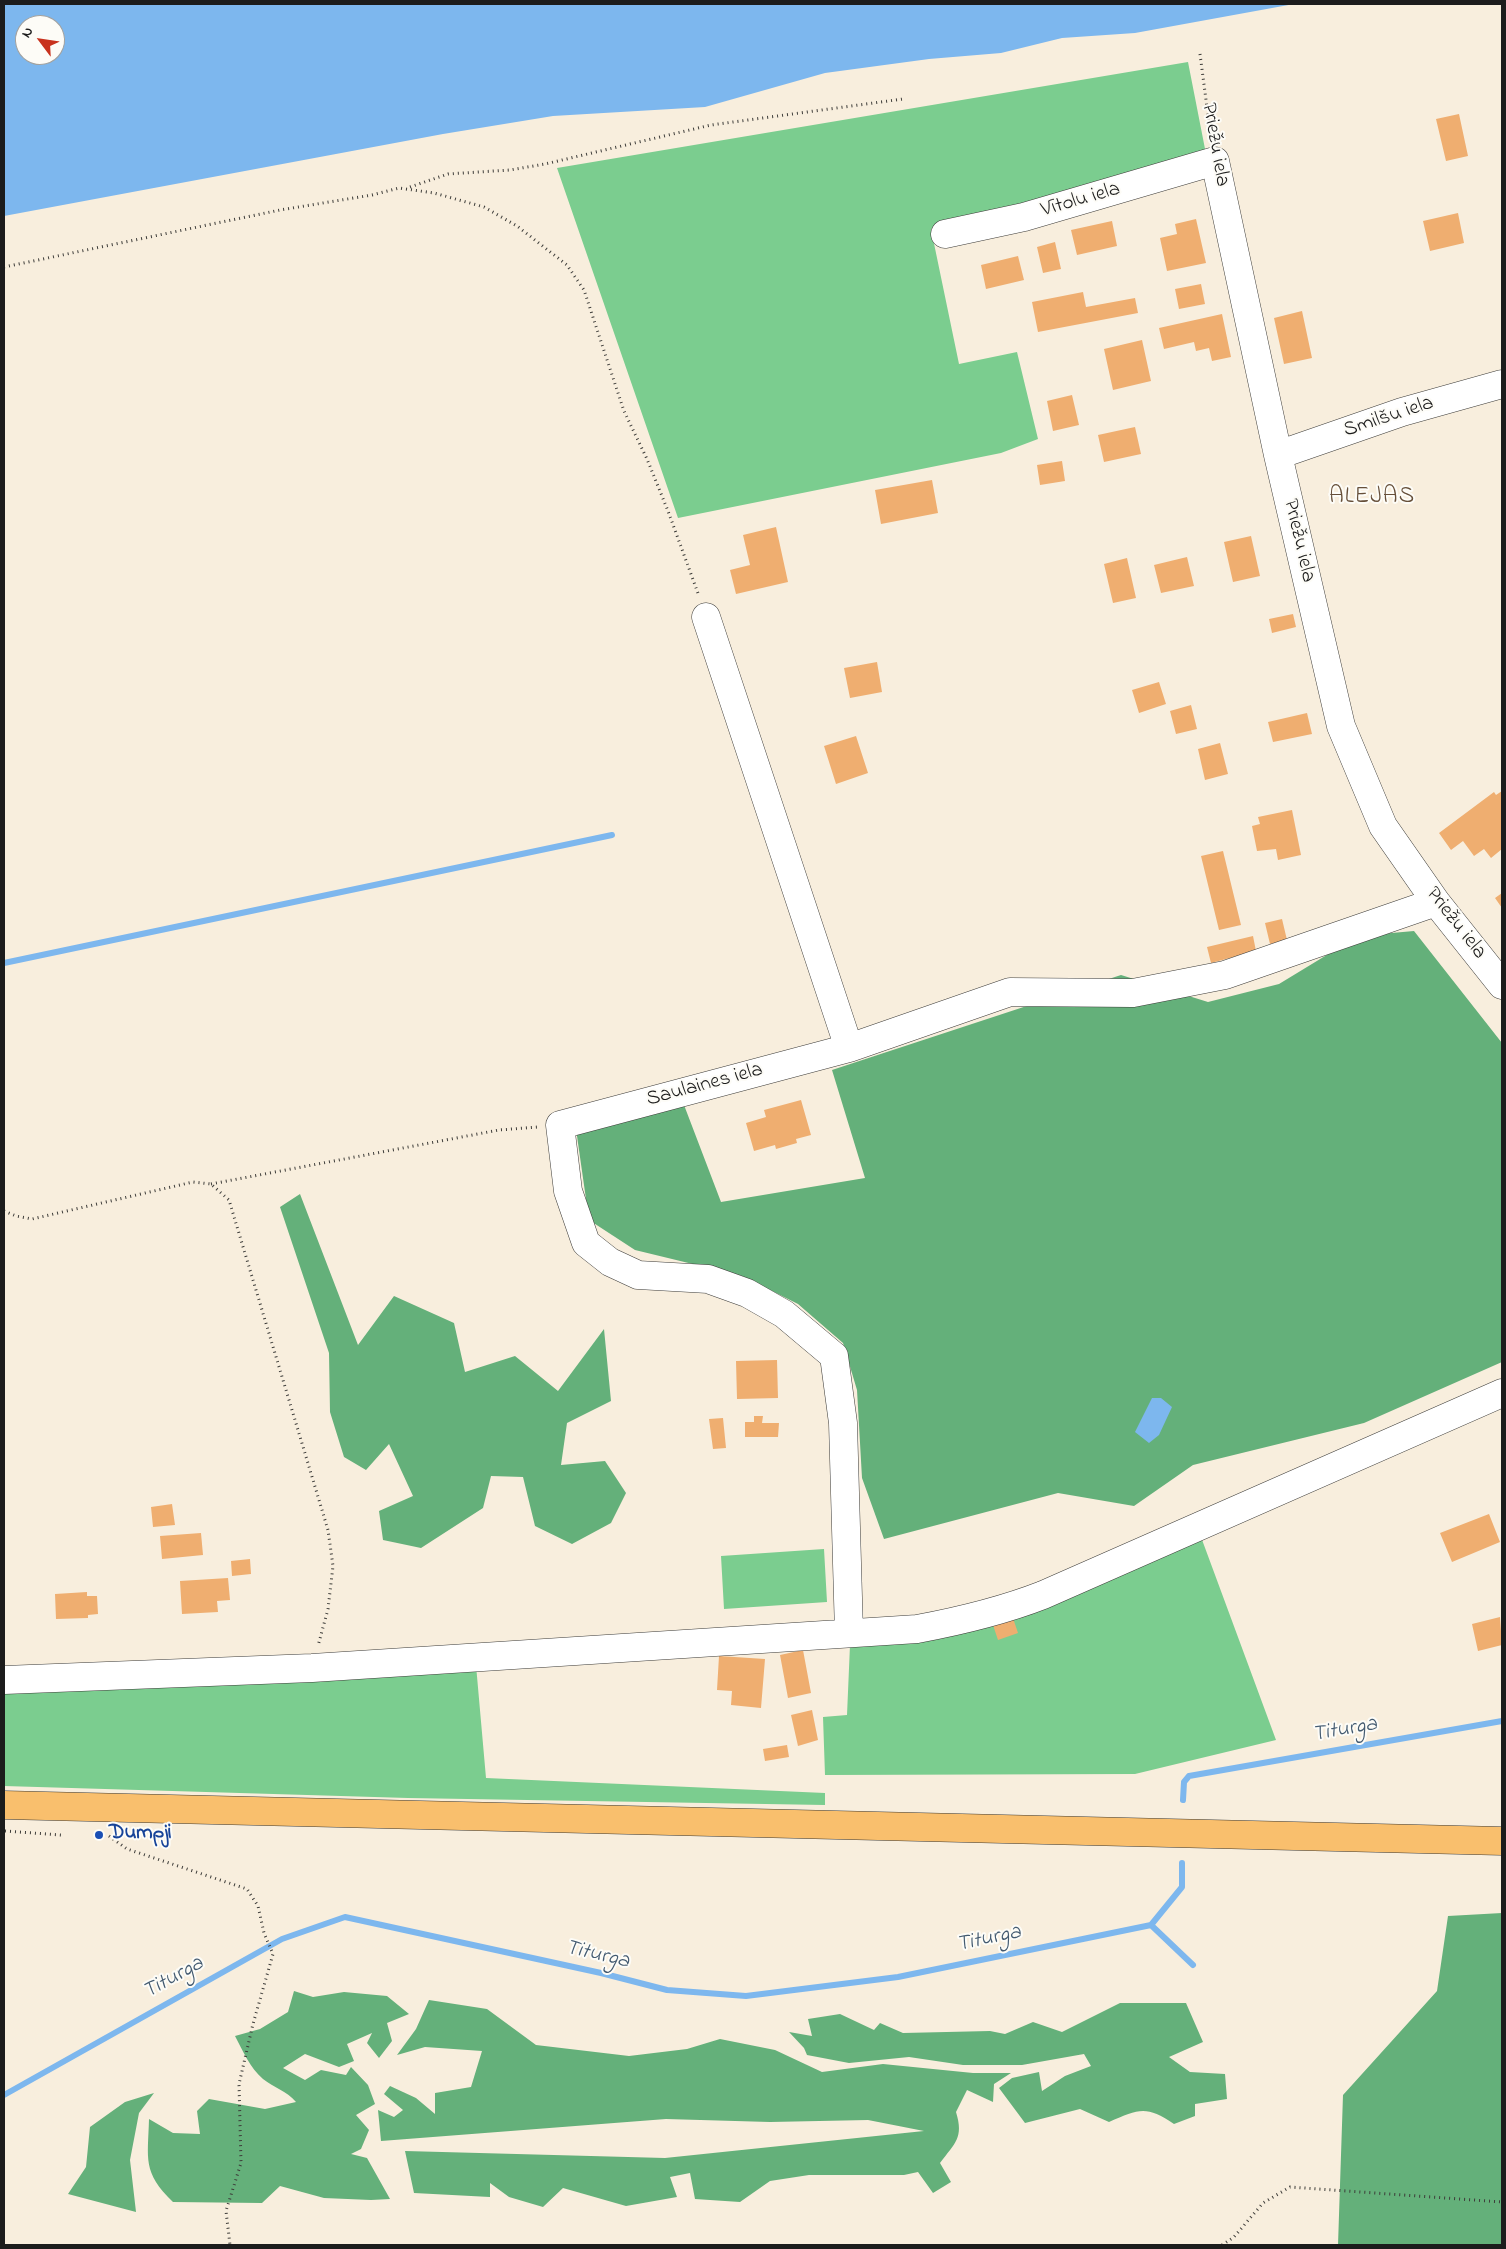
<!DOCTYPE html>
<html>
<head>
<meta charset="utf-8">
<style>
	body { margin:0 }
	#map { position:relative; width:1506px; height:2249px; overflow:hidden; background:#f8eedd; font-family:"Indie Flower",sans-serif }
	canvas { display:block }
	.frame { position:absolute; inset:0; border:5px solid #1c1c1c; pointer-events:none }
	.north { position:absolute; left:15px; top:15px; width:50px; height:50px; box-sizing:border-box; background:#fdfcf7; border:1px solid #a3a29f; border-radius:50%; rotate:301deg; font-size:14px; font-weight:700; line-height:20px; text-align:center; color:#1c1c1c }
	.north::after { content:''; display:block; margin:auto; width:18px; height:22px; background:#c8321e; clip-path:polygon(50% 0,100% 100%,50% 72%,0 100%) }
</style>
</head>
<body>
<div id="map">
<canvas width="1506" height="2249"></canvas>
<div class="frame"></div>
<div class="north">N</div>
</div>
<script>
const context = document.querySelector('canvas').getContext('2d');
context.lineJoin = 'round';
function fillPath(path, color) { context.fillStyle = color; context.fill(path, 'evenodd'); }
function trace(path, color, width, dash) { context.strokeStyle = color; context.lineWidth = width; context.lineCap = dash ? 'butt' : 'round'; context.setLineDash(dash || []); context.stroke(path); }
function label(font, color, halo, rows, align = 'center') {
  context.font = font + ' "Indie Flower",sans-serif'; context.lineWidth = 4; context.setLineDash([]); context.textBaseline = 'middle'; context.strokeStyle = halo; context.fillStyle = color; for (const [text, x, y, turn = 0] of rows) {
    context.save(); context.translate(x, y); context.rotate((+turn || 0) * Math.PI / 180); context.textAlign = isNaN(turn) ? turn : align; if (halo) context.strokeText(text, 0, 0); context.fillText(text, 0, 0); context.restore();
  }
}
fillPath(new Path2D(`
	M1188,62L1206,154L1038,204L931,229L959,364L1017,352L1038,439L1001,453L678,518L557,168Z
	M1201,1537L1276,1740L1135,1774L825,1775L823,1717L847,1715L850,1645Z
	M824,1549L827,1602L724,1609L721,1556Z
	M476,1665L486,1778L825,1793V1805L408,1798L4,1786V1695L7,1689Z`), '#7bcd8f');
fillPath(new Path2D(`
	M1414,931L1502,1043V1362L1364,1423L1193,1465L1134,1506L1058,1493L884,1539L862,1478L857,1390L843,1343L798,1304L742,1276L635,1250L589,1220L576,1129L684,1105L721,1202L865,1178L832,1070L1121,975L1208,1002L1279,984L1358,936Z
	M300,1194L358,1345L394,1296L454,1323L465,1372L515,1356L558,1391L604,1329L611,1401L567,1423L561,1465L605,1461L626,1493L611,1523L572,1544L535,1526L523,1477L491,1476L483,1508L421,1548L383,1540L379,1511L413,1496L389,1444L366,1470L344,1457L330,1412L329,1353L280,1207Z
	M1502,1913V2245H1338L1343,2095L1437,1991L1448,1916Z
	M294,1991L313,1997L344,1992L387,1996L409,2014L387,2023L392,2041L379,2058L367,2043L372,2033L347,2044L354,2061L339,2067L305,2054L283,2068L305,2080L321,2070L346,2075L351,2067L368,2085L375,2104L356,2115L369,2130L361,2149L351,2154L367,2158L390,2199L371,2200L324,2198L280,2186L262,2203L173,2202C142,2172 148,2159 149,2119L173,2133L200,2134L197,2111L209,2099L265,2109L296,2102C287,2091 274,2088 263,2079C250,2068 243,2051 235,2036L260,2029L288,2012Z
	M429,2000L487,2009L536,2045L629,2056L687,2049L720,2039L775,2050L822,2072L883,2064L973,2073H1011L994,2084L993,2102L967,2090L956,2112C964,2138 955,2143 940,2163L951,2182L933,2193L918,2172L904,2175H809L770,2181L740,2202L695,2199L690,2173L670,2177L677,2197L626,2206L563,2188L543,2207L509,2197L490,2183V2197L414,2193L405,2151L665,2158L924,2131L868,2120L770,2122L666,2119L381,2141L378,2110L394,2117L403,2110L384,2094L390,2086L416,2098L435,2114V2093L471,2087L482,2051L425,2047L397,2055L416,2029Z
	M1120,2003H1186L1203,2042L1169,2057L1190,2072L1225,2074L1227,2099L1195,2104V2116L1174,2124C1146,2105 1139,2109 1109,2122L1080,2109L1025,2123L999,2088L1012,2078L1039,2072L1042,2091L1065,2076L1091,2066L1084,2054L1022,2065H963L909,2057L849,2063L807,2055L804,2048L789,2032L812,2036L808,2019L840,2014L874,2030L880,2023L903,2033L990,2031L1005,2034L1033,2022L1062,2032Z
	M154,2093L139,2113L130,2160L136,2212L68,2194L86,2167L90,2127L125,2102Z`), '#64b07a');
fillPath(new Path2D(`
	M4,4H1294L1135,33L1062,38L1001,53L929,59L825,73L705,107L553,116L443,134L4,216ZM25,25H55V55H25Z
	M1152,1398H1161L1172,1407L1159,1435L1149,1443L1135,1432Z`), '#7db7ee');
trace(new Path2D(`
	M4,963L612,835
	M1183,1800L1184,1782L1189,1776L1502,1721
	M1151,1925L1193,1965
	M4,2095L282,1939L345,1917L601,1973L667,1990L746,1996L898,1977L1151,1925L1182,1887V1863`), '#7db7ee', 6);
fillPath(new Path2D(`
	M1459,114L1468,156L1446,161L1436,119Z
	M1458,213L1464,243L1430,251L1423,221Z
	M1196,219L1206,263L1167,271L1160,238L1177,234L1175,224Z
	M1112,221L1117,246L1077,255L1071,230Z
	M1055,242L1061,269L1043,273L1037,247Z
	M1018,256L1024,280L986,289L981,265Z
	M1201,284L1205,304L1179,309L1175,289Z
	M1083,292L1086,307L1135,298L1138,313L1038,332L1032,302Z
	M1302,311L1312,358L1284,364L1274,318Z
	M1222,314L1231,357L1212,361L1209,348L1196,351L1194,342L1164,349L1159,328Z
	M1142,340L1151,381L1113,390L1104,349Z
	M1072,395L1079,425L1053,431L1047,401Z
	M1135,427L1141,454L1104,462L1098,435Z
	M1062,461L1065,481L1040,485L1037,465Z
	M932,480L938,513L881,524L875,490Z
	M776,527L788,582L736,594L730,570L750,565L743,535Z
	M1251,536L1260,576L1233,582L1224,542Z
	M1187,557L1194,586L1161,593L1154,565Z
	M1127,558L1136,598L1113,603L1104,564Z
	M1293,614L1296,627L1272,633L1269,619Z
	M877,662L882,692L850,698L844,668Z
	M1159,682L1166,704L1139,713L1132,690Z
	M1191,705L1197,729L1176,734L1170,711Z
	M1307,713L1312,734L1273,742L1268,722Z
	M856,736L868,773L836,784L824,746Z
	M1220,743L1228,774L1205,780L1198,749Z
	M1502,791V849L1491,858L1484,849L1474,856L1463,841L1451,850L1439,833L1494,792L1496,795Z
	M1292,810L1301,855L1278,860L1276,849L1257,851L1252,826L1260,824L1258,817Z
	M1223,851L1241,925L1219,930L1201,856Z
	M1502,893V908L1495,898Z
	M1282,919L1287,940L1270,944L1265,923Z
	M1253,936L1256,951L1211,963L1207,947Z
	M801,1100L811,1135L796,1139L797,1143L776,1149L775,1145L754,1151L746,1123L766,1117L764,1110Z
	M777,1360L778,1398L737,1399L736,1361Z
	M754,1416H763L762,1423H779L778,1437H745V1422H754Z
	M723,1418L726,1448L713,1449L709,1419Z
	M172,1504L175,1525L153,1527L151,1507Z
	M1489,1514L1500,1542L1452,1562L1440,1533Z
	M201,1533L203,1555L162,1559L160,1536Z
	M250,1559L251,1574L232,1576L231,1561Z
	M228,1578L230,1600L217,1601L218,1612L182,1614L180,1581Z
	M87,1592V1596H97L98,1614L88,1615V1618L56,1619L55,1594Z
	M1500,1617L1502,1645L1478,1651L1472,1624Z
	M1013,1618L1018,1633L998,1640L993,1625Z
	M803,1650L811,1693L788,1698L780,1655Z
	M719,1656L765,1659L761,1708L731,1705L732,1691L717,1690Z
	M812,1710L818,1740L798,1746L791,1715Z
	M787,1745L789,1757L765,1761L763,1749Z`), '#efae70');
const minor = new Path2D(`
	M945,234L1024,217L1215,161L1278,455L1341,726L1383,826L1436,902L1502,985
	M1278,455L1402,412L1502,384
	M706,617L849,1048
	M849,1633L843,1423L834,1356L784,1314L747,1293L708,1279L638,1275L610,1262L586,1243L568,1191L560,1125L849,1048L1010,992L1133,993L1225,975L1436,902
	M4,1680L312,1668L917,1629C960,1621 1002,1611 1043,1595L1502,1393`);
const major = new Path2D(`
	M4,1805L1502,1841`);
trace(minor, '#3d3c39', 29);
trace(major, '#3d3c39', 29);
trace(new Path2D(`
	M1200,54L1211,138
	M410,187L448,174L510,170L545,164L711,125L903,99
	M4,267L280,210L372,195L399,188L434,193L484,207L517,226L567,265L584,290L624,411L647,459L668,511L699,596
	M211,1184L499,1130L538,1127
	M4,1211L16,1216L32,1219L193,1182L211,1184L229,1200L328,1530L333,1566L328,1609L318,1646
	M5,1831L61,1835
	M109,1836L127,1849L247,1889L258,1906L264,1933L273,1954L253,2024L239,2084L241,2163L226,2211L230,2245
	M1222,2245L1234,2237L1263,2203L1290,2187L1502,2202`), '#3d3c39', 3, [1, 4]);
trace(minor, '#fff', 28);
trace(major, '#f9bf6d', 28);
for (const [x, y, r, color] of [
	[99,1835,5,"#1a4fb4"]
]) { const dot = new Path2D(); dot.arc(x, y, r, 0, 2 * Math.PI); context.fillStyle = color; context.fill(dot); trace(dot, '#fdfcf7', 2); }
label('21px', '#1c1c1c', '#fdfcf7', [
	["Priežu iela",1214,145,80],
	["Vītolu iela",1081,201,-16],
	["Smilšu iela",1389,418,-18],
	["Priežu iela",1298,541,77],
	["Priežu iela",1455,924,52],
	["Saulaines iela",705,1086,-15]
]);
label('bold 21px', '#164399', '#fdfcf7', [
	["Dumpji",109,1835]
], 'left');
label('italic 22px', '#435a70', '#fdfcf7', [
	["Titurga",1345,1731,-10],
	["Titurga",989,1940,-12],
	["Titurga",597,1956,13],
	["Titurga",174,1979,-29]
]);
context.letterSpacing = '1px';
label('24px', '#664f39', '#fdfcf7', [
	["ALEJAS",1372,498]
]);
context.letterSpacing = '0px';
</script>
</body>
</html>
